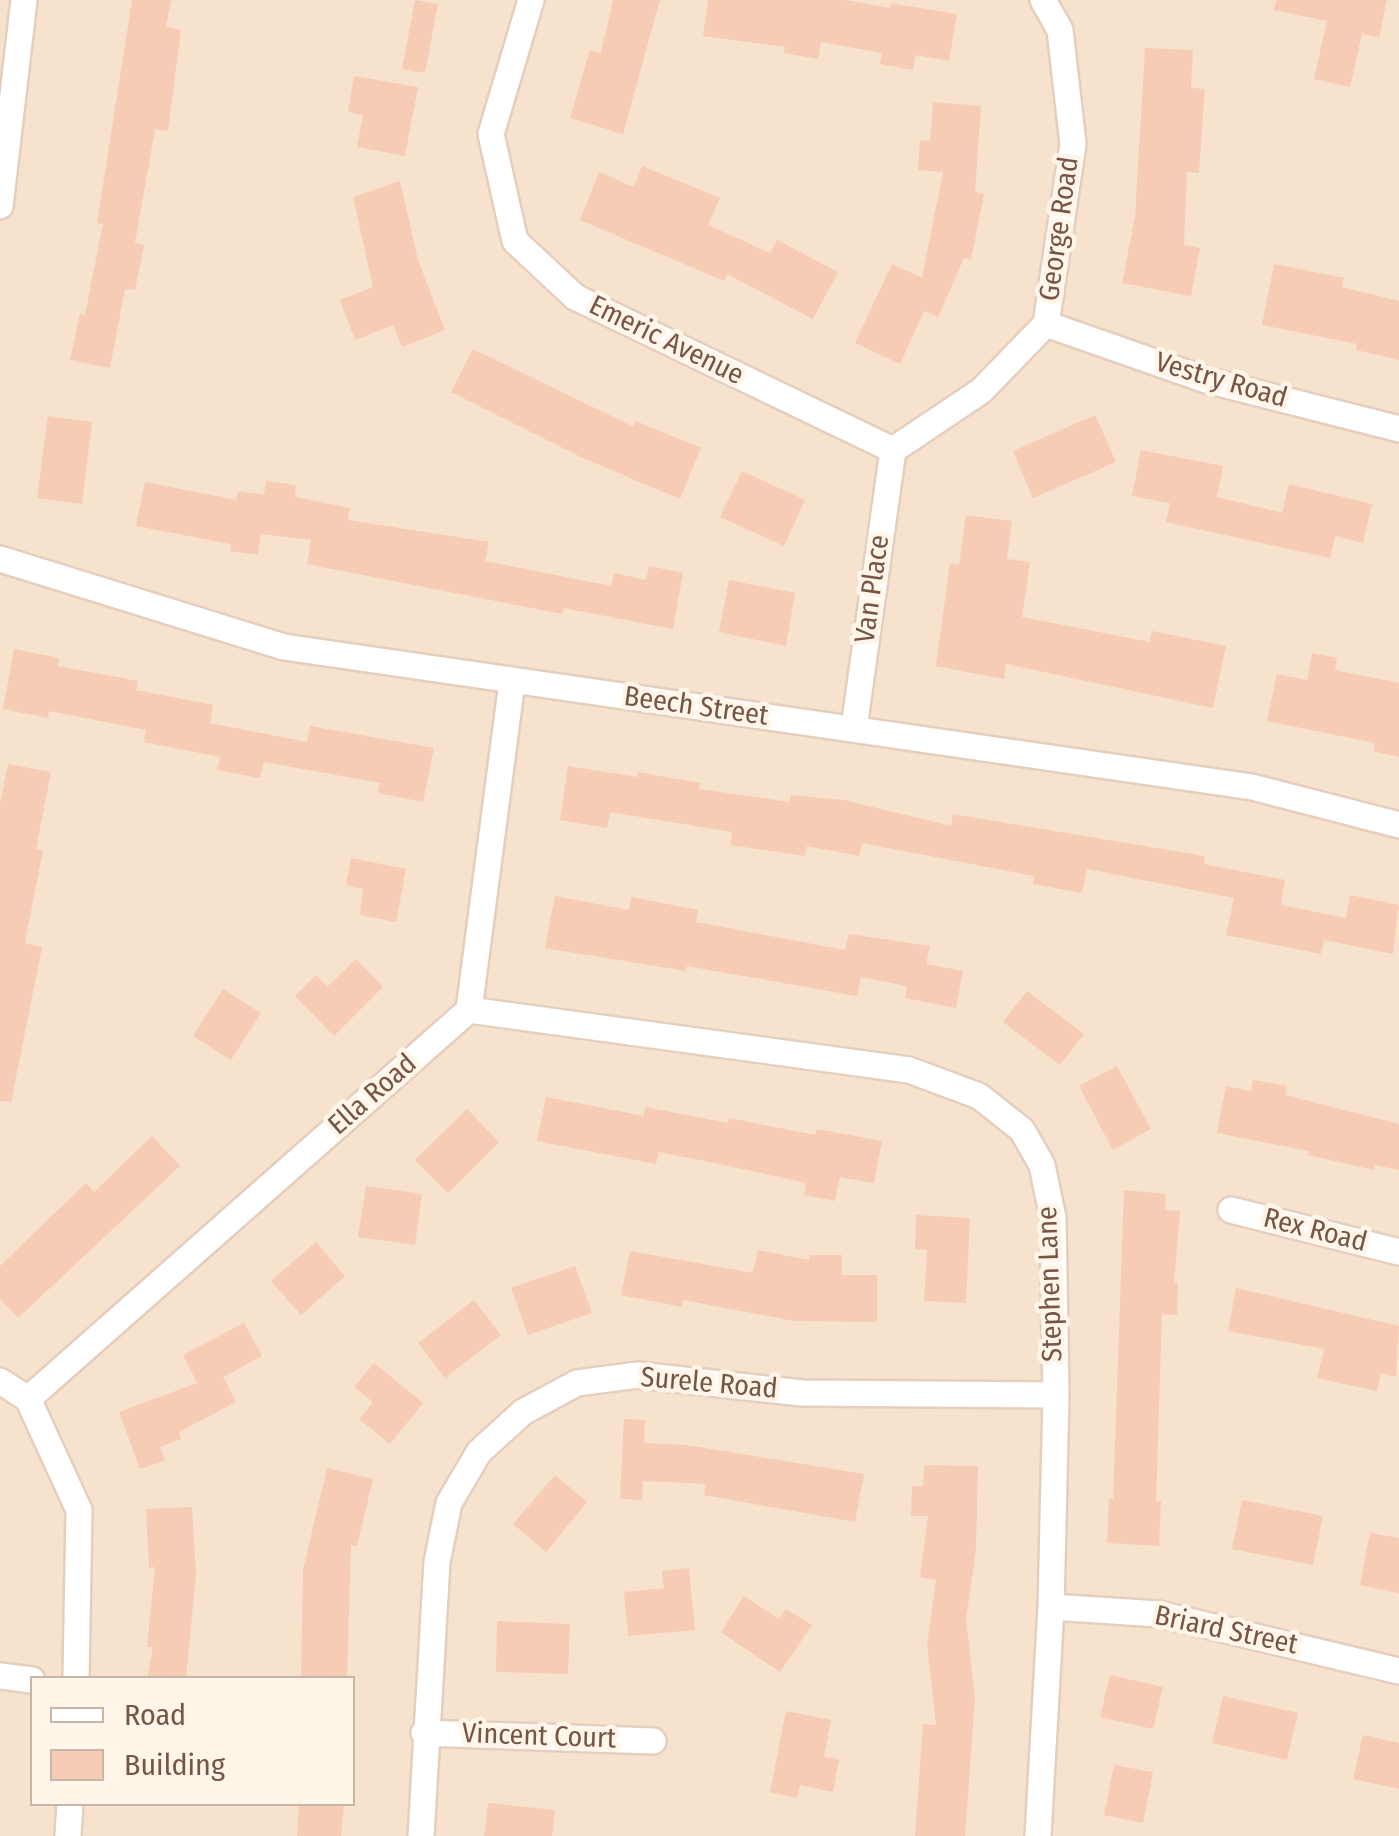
<!DOCTYPE html>
<html>
<head>
<meta charset="utf-8">
<style>
	body { margin:0 }
	#map { position:relative; width:1399px; height:1836px; overflow:hidden; background:#fef1e0; font-family:"Fira Sans Condensed",sans-serif }
	canvas { display:block }
	.legend { position:absolute; left:30px; top:1676px; width:325px; height:130px; box-sizing:border-box; background:#fff5e8; border:2px solid #c9b5a7; margin:0; padding:12px 18px; list-style:none; font-size:30px; color:#775545 }
	.legend li { display:flex; align-items:center; gap:20px; height:50px }
	.legend b { width:50px; border:2px solid #c9b5a7 }
</style>
</head>
<body>
<div id="map">
<canvas width="1399" height="1836"></canvas>
<ul class="legend">
<li><b style="height:12px;background:#fff"></b>Road</li>
<li><b style="height:28px;background:#f6ccb5"></b>Building</li>
</ul>
</div>
<script>
const context = document.querySelector('canvas').getContext('2d');
context.lineJoin = 'round';
function fillPath(path, color) { context.fillStyle = color; context.fill(path, 'evenodd'); }
function trace(path, color, width, dash) { context.strokeStyle = color; context.lineWidth = width; context.lineCap = dash ? 'butt' : 'round'; context.setLineDash(dash || []); context.stroke(path); }
function label(font, color, halo, rows, align = 'center') {
  context.font = font + ' "Fira Sans Condensed",sans-serif'; context.lineWidth = 9; context.setLineDash([]); context.textBaseline = 'middle'; context.strokeStyle = halo; context.fillStyle = color; for (const [text, x, y, turn = 0] of rows) {
    context.save(); context.translate(x, y); context.rotate((+turn || 0) * Math.PI / 180); context.textAlign = isNaN(turn) ? turn : align; if (halo) context.strokeText(text, 0, 0); context.fillText(text, 0, 0); context.restore();
  }
}
fillPath(new Path2D(`
	M0,0H1399V1836H0ZM32,1678H352V1804H32Z`), '#f7e2ce');
fillPath(new Path2D(`
	M132,0H171L166,27L181,30L168,131L155,129L135,243L144,245L135,290L125,289L110,368L70,360L80,314L85,315L103,224L97,223Z
	M415,0L438,4L425,73L402,69Z
	M613,0H660L623,134L570,118L590,50L601,53Z
	M708,0H845L890,8L891,3L957,14L949,61L916,55L913,70L880,64L882,53L821,42L818,59L784,53L785,47L703,36Z
	M1276,0H1387L1379,37L1362,34L1350,87L1314,79L1327,21L1274,10Z
	M1145,48L1193,50L1191,88L1205,89L1199,173L1187,172L1184,245L1200,248L1191,296L1122,283L1135,217Z
	M354,76L418,87L405,156L357,147L363,115L348,112Z
	M933,102L981,106L975,192L984,194L971,260L964,258L938,317L924,311L900,364L855,343L892,264L922,278L943,172L918,170L920,140L930,141Z
	M642,166L720,198L708,225L770,253L777,240L838,272L813,319L727,274L724,281L580,220L599,172L634,187Z
	M400,181L418,260L445,330L402,347L393,325L355,340L340,300L373,287L353,197Z
	M1274,264L1344,278L1342,287L1399,301V360L1356,350L1357,344L1262,325Z
	M473,349L634,427L636,421L701,448L680,499L583,458L451,392Z
	M1095,415L1116,462L1033,498L1013,451Z
	M48,416L92,422L82,504L37,498Z
	M1141,450L1223,466L1217,497L1282,513L1289,484L1372,504L1363,543L1335,536L1330,558L1166,522L1170,503L1132,496Z
	M742,471L805,500L784,546L720,517Z
	M266,481L296,485L295,497L350,508L348,520L489,542L485,561L611,586L614,573L646,580L649,566L683,573L673,629L564,608L562,614L307,564L311,540L261,534L258,555L230,551L231,544L136,526L145,482L236,500L238,491L264,495Z
	M966,515L1012,521L1007,559L1030,562L1022,617L1150,642L1152,631L1226,646L1213,708L1006,664L1004,679L936,666L950,563L959,565Z
	M729,580L795,593L786,646L719,632Z
	M14,649L59,658L58,666L138,681L136,690L213,705L210,723L307,742L310,726L434,748L423,802L378,793L380,783L264,762L260,778L217,770L220,757L144,742L146,730L49,711L48,718L3,709Z
	M1312,653L1337,658L1335,670L1399,683V757L1373,751L1375,743L1267,721L1277,674L1307,680Z
	M8,764L51,772L36,849L43,850L25,943L42,947L11,1102L0,1101V804Z
	M568,766L637,777L638,772L700,783L699,789L789,802L791,795L844,800L951,826L953,814L1205,856L1204,864L1285,880L1281,905L1346,918L1350,895L1399,905L1393,954L1324,940L1321,954L1226,935L1234,898L1087,869L1082,893L1033,884L1034,876L862,843L859,856L807,846L805,856L730,845L732,832L610,812L607,828L560,820Z
	M351,858L406,869L396,922L360,915L363,889L346,885Z
	M555,896L629,910L631,897L698,910L696,922L845,950L849,934L930,946L926,964L963,971L956,1008L905,998L907,986L861,977L857,996L687,966L686,971L545,948Z
	M356,959L383,987L334,1036L295,996L316,975L327,987Z
	M223,989L261,1013L231,1060L193,1036Z
	M1027,991L1084,1034L1060,1065L1003,1022Z
	M1117,1066L1151,1129L1113,1150L1079,1086Z
	M1253,1080L1287,1086L1285,1095L1399,1124V1170L1375,1165L1374,1170L1308,1155L1309,1151L1217,1133L1226,1086L1251,1091Z
	M546,1097L644,1116L645,1107L728,1123L729,1118L815,1135L817,1129L882,1141L874,1183L840,1177L835,1201L804,1195L806,1183L720,1164L659,1152L656,1164L537,1141Z
	M467,1109L499,1142L448,1193L415,1160Z
	M152,1136L180,1166L18,1318L0,1299V1266L86,1183L94,1192Z
	M366,1186L422,1194L415,1245L358,1237Z
	M1124,1190L1166,1194L1165,1210L1180,1211L1174,1283H1178L1177,1315L1162,1314L1156,1501H1161L1159,1546L1107,1543L1109,1498L1113,1499Z
	M916,1215L970,1218L966,1303L924,1301L927,1250L915,1249Z
	M316,1242L345,1276L301,1315L271,1281Z
	M758,1250L809,1260V1255H842V1275H877V1322L794,1321L683,1300L682,1307L621,1295L630,1251L753,1273Z
	M575,1266L592,1313L528,1335L511,1288Z
	M1236,1288L1399,1326L1396,1377L1381,1373L1377,1391L1317,1378L1324,1349L1228,1331Z
	M474,1300L501,1335L445,1378L418,1343Z
	M244,1323L262,1356L223,1377L236,1402L179,1432L181,1439L160,1447L165,1460L140,1469L119,1412L197,1383L183,1355Z
	M374,1363L423,1403L390,1444L359,1419L373,1402L354,1387Z
	M624,1419L645,1420L644,1443L687,1445L864,1474L855,1522L704,1495L706,1484L643,1481L642,1500L620,1499Z
	M924,1465L978,1466L976,1550L966,1620L975,1697L965,1836H915L923,1724L936,1725L927,1645L936,1580L920,1577L928,1516H911L912,1486H923Z
	M327,1468L373,1479L357,1546L351,1545L347,1678H301L303,1570Z
	M555,1475L587,1502L546,1552L513,1524Z
	M1242,1500L1323,1516L1313,1565L1232,1549Z
	M192,1507L196,1575L186,1678H147L153,1647H147L155,1567L149,1568L146,1509Z
	M1370,1533L1399,1538V1593L1360,1585Z
	M689,1568L695,1630L628,1636L624,1592L664,1588L662,1571Z
	M744,1596L779,1619L786,1609L812,1625L780,1672L721,1632Z
	M497,1621L570,1624L568,1674L496,1672Z
	M1110,1675L1163,1687L1153,1729L1100,1717Z
	M1223,1696L1298,1713L1287,1760L1212,1743Z
	M786,1711L831,1720L824,1757L839,1759L833,1792L800,1785L797,1798L770,1792Z
	M1363,1735L1399,1743V1789L1353,1779Z
	M1114,1765L1153,1772L1143,1823L1104,1815Z
	M488,1803L555,1810L552,1836H484Z
	M299,1804H344L341,1836H297Z`), '#f6ccb5');
const street = new Path2D(`
	M531,0L491,134L515,241L575,297L893,450
	M0,206L24,0
	M1046,324L1206,380L1399,429
	M893,450L981,391L1046,324L1073,144L1060,30L1043,0
	M0,559L284,647L1252,787L1399,825
	M854,728L893,450
	M469,1010L909,1070L979,1096L1022,1130L1042,1165L1053,1218L1056,1395L1051,1607L1038,1836
	M1231,1210L1399,1252
	M0,1381L28,1399
	M28,1399L469,1010L512,682
	M28,1399L79,1510L76,1678
	M1051,1607L1159,1614L1399,1671
	M0,1676L32,1680
	M424,1733L653,1741
	M68,1836L70,1804
	M421,1836L437,1562L449,1503L479,1452L523,1412L577,1383L638,1375L802,1393L1056,1395`);
trace(street, '#e5cebe', 30);
trace(street, '#fff', 25);
label('28px', '#775545', '#fff5e8', [
	["George Road",1060,229,-82],
	["Emeric Avenue",666,341,26],
	["Vestry Road",1221,381,16],
	["Van Place",873,589,-82],
	["Beech Street",696,707,8],
	["Ella Road",373,1095,-41],
	["Rex Road",1315,1231,14],
	["Stephen Lane",1051,1284,-92],
	["Surele Road",709,1384,5],
	["Briard Street",1226,1631,12],
	["Vincent Court",539,1737,2]
]);
</script>
</body>
</html>
